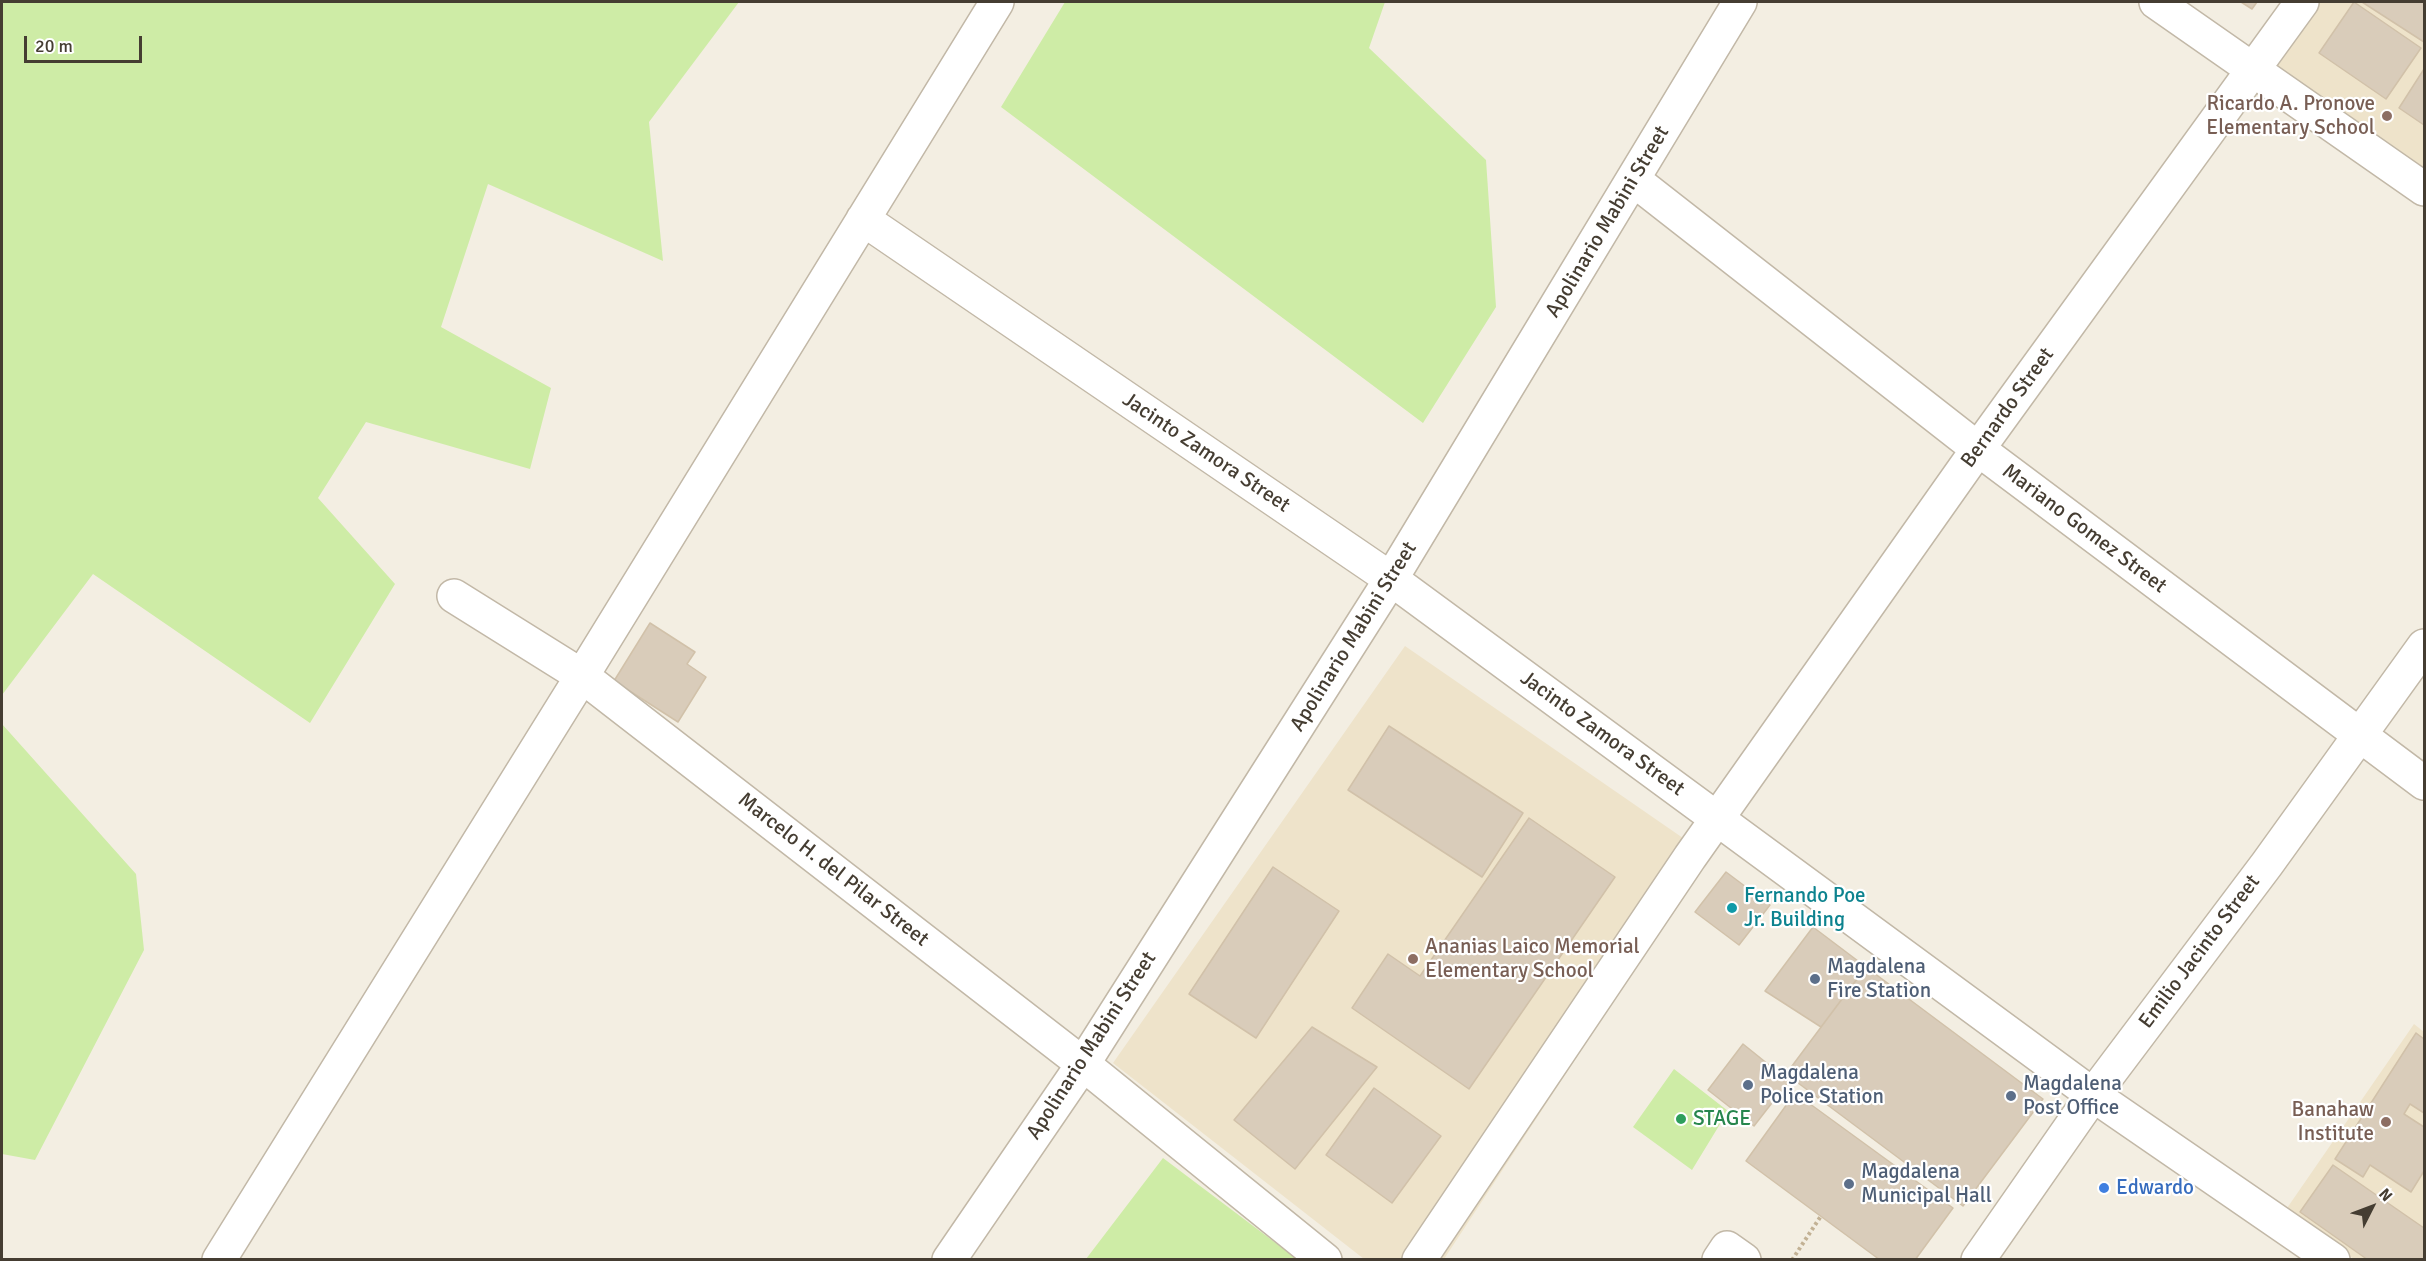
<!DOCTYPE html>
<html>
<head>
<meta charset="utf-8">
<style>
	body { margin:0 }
	#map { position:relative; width:2426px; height:1261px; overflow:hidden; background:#f3eee2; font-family:Signika,sans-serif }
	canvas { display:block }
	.frame { position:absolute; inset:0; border:3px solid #453d32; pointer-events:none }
	.north { position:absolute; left:2342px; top:1177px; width:60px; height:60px; -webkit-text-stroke:4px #fff; paint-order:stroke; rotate:48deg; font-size:16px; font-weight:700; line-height:24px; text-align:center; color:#453d32 }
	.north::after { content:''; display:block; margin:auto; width:21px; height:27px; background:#453d32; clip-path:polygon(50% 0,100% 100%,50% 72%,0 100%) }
	.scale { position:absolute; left:24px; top:36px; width:118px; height:27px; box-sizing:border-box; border:3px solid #453d32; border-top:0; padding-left:8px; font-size:18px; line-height:21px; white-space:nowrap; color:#453d32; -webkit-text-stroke:4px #fff; paint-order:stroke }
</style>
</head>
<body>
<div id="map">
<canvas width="2426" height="1261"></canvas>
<div class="frame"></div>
<div class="north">N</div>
<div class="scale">20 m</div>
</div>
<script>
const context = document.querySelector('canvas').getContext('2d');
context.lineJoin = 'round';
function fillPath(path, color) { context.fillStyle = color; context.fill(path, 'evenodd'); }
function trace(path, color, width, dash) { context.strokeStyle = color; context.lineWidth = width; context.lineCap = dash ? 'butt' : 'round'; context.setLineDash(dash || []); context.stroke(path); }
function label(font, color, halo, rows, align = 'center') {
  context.font = font + ' Signika,sans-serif'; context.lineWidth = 4.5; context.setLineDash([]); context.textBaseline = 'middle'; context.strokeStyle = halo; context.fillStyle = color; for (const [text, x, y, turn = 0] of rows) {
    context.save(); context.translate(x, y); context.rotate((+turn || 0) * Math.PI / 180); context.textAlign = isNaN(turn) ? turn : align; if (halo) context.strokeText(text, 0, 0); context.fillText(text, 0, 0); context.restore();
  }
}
fillPath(new Path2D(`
	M2320,2H2424V168L2275,65Z
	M1405,646L1709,856L1444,1259H1364L1113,1063Z
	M2414,1024L2424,1032V1259H2354L2285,1211Z`), '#eee3ca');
fillPath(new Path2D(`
	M2,2H739L649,122L663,261L488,184L441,327L551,388L530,469L366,422L318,498L395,584L310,723L93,574L2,695Z
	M1065,2H1385L1369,48L1486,160L1496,307L1423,423L1001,107Z
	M2,724L136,874L144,950L35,1160L2,1154Z
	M1674,1069L1728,1111L1692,1170L1633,1127Z
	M1163,1158L1297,1259H1086Z`), '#ceeca6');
const building = new Path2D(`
	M2241,2H2257L2252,9Z
	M2354,2L2421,48L2386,99L2319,53Z
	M2362,2H2424V42Z
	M2424,69V125L2399,108Z
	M650,623L695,652L687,664L706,677L678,722L614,681Z
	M1389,726L1523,813L1482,877L1348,790Z
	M1529,818L1615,877L1469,1089L1352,1008L1388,954L1420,976Z
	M1273,867L1339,911L1256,1038L1189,994Z
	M1726,872L1770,905L1739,945L1695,912Z
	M1813,927L1866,967L1821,1027L1765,991Z
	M1866,967L2043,1099L1963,1206L1786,1074Z
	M1312,1027L1377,1067L1295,1169L1234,1120Z
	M2416,1033L2424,1039V1113L2410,1104L2404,1114L2424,1127V1171L2411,1192L2370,1165L2363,1177L2335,1159Z
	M1743,1044L1789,1081L1754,1126L1708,1090Z
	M1374,1088L1441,1136L1392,1203L1326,1155Z
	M1795,1093L1953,1208L1915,1260H1880L1746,1161Z
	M2333,1165L2424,1228V1260H2368L2300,1212Z`);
fillPath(building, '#d9ccba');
trace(building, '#d1c1a9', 1.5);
const minor = new Path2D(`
	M2156,2L2424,189
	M1634,180L1978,449L2424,783
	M863,219L1391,579L2093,1095L2333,1260
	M454,596L582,676L1083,1064L1325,1260
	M219,1260L582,676L997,2
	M949,1260L1083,1064L1391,579L1740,2
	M1419,1260L1690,857L1978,449L2302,2
	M1719,1260L1727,1248L1744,1260
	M1978,1260L2093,1095L2267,864L2424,646`);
trace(minor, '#c2b8a7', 36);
trace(new Path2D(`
	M1792,1260L1821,1216`), '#c2b194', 4, [3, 3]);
trace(minor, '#fff', 33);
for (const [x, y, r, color] of [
	[2387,116,6,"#8d6e63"],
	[1732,908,6,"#0f9aa8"],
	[1413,959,6,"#8d6e63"],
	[1815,979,6,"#5c6f8a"],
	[1748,1085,6,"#5c6f8a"],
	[2011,1096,6,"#5c6f8a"],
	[1681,1119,6,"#2e9e5b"],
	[2386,1122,6,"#8d6e63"],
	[1849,1184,6,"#5c6f8a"],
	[2104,1188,6,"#3f7fe0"]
]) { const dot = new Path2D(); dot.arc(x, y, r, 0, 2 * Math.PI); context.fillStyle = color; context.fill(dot); trace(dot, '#fff', 2); }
label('21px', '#785e54', '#fff', [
	["Ricardo A. Pronove",2375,104],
	["Elementary School",2375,128],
	["Ananias Laico Memorial",1425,947,"left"],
	["Elementary School",1425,971,"left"],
	["Banahaw",2374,1110],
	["Institute",2374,1134]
], 'right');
label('21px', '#453d32', '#fff', [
	["Apolinario Mabini Street",1608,222,-59],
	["Bernardo Street",2008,408,-54],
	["Jacinto Zamora Street",1206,453,34],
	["Mariano Gomez Street",2084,529,37],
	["Apolinario Mabini Street",1354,637,-58],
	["Jacinto Zamora Street",1602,734,36],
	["Marcelo H. del Pilar Street",833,870,38],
	["Emilio Jacinto Street",2200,952,-53],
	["Apolinario Mabini Street",1092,1046,-57]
]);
label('21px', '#0d838f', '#fff', [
	["Fernando Poe",1744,896],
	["Jr. Building",1744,920]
], 'left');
label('21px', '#4e5e75', '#fff', [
	["Magdalena",1827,967],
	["Fire Station",1827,991],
	["Magdalena",1760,1073],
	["Police Station",1760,1097],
	["Magdalena",2023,1084],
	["Post Office",2023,1108],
	["Magdalena",1861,1172],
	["Municipal Hall",1861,1196]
], 'left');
label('21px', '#27864d', '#fff', [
	["STAGE",1693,1119]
], 'left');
label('21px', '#366cbe', '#fff', [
	["Edwardo",2116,1188]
], 'left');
</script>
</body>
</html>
